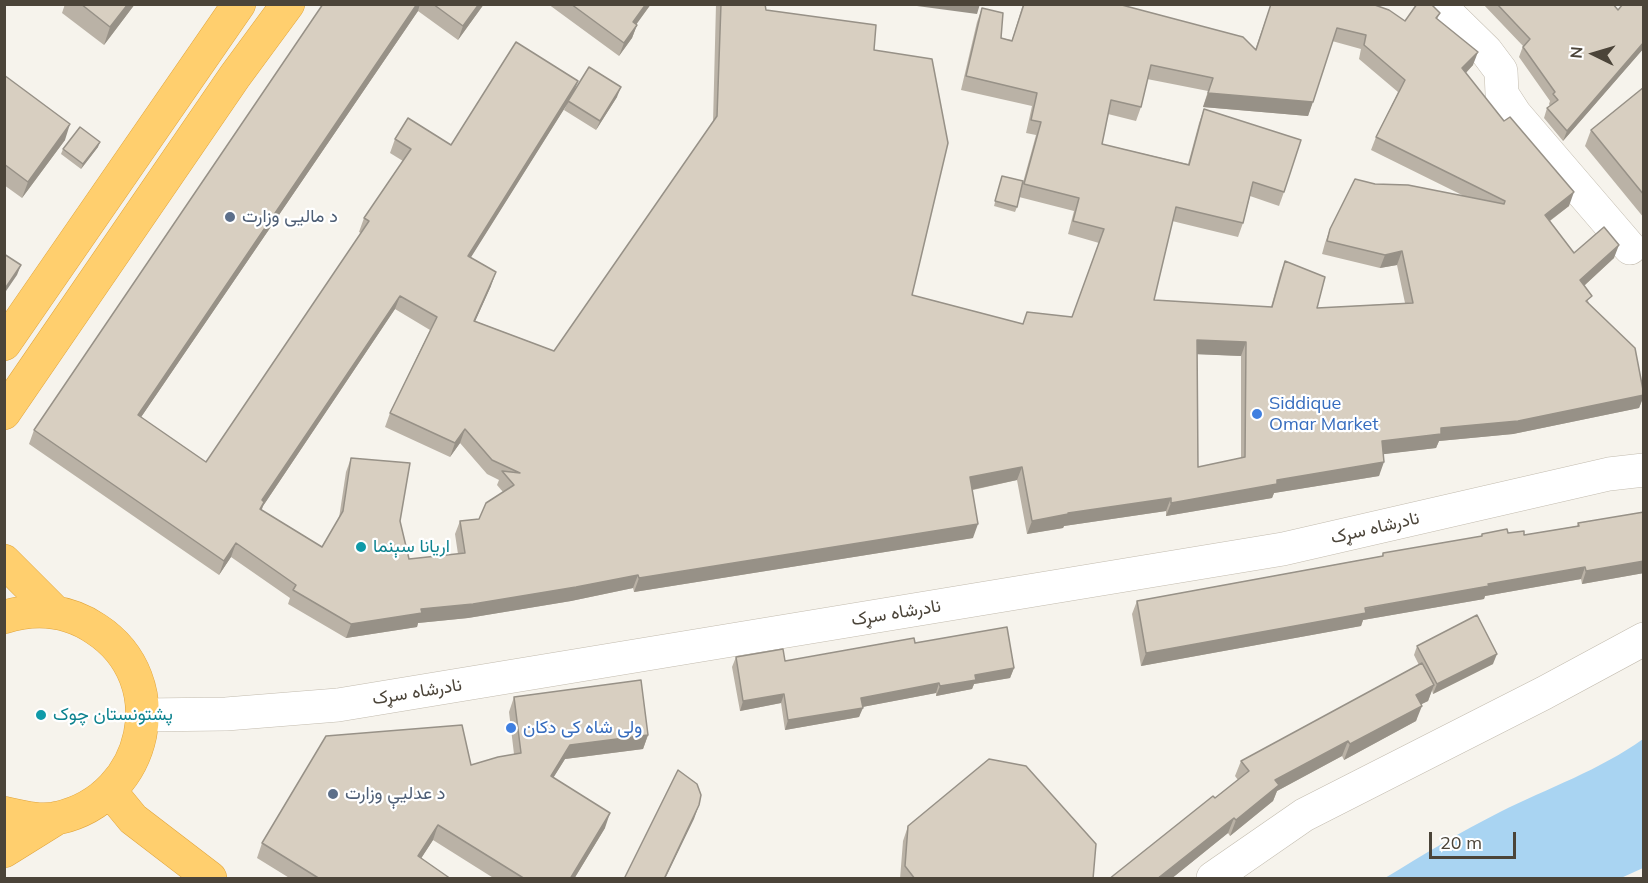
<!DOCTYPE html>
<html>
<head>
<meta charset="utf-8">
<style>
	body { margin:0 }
	#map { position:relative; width:1648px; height:883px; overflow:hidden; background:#f6f3ec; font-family:Mulish,sans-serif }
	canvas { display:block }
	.frame { position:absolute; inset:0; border:6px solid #4b4439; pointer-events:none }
	.north { position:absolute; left:1564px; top:24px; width:60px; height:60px; -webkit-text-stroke:4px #fff; paint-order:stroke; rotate:275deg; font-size:16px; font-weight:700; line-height:24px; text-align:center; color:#4b4439 }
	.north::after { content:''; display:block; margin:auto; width:21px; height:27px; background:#4b4439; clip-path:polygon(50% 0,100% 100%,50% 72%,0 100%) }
	.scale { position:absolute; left:1429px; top:832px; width:87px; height:27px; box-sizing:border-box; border:3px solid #4b4439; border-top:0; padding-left:8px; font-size:18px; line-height:21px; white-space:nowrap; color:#4b4439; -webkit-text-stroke:4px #fff; paint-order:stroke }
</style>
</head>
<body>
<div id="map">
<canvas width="1648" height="883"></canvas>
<div class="frame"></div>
<div class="north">N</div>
<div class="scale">20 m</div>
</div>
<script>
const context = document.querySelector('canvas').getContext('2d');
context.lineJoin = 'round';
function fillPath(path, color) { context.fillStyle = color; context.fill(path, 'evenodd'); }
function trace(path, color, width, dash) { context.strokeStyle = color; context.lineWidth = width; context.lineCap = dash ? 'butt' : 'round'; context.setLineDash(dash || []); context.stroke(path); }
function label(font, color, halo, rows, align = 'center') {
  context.font = font + ' Mulish,Vazirmatn,sans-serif'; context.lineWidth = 4.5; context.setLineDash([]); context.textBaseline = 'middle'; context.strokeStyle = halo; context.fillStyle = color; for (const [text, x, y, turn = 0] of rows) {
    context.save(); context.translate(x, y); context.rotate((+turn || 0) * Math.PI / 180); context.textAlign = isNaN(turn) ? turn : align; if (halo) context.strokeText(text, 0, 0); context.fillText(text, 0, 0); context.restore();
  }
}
fillPath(new Path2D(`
	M1643,739V868L1621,878H1385C1423,855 1460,832 1500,812C1548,788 1600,770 1643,739Z`), '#a9d4f2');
const minor = new Path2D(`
	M1438,4L1486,51L1501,71L1502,94L1515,114L1630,248
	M143,715L226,714L338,705L1283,549L1609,474L1644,470
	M1213,878L1304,815L1544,693L1644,639`);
const highway = new Path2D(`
	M4,344L239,4
	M4,413L235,76L288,4
	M4,561L55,612
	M4,617C36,607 68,610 96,629C174,680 148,798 58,818C40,822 22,817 4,813
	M110,791L133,819L210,878
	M4,851L57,818`);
trace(minor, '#c2bbae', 34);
trace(highway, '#e0a43c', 34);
trace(minor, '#fff', 33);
trace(highway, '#ffcf6e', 33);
fillPath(new Path2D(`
	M65,4H135L104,45L62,13Z
	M323,4H484L458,40L418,11L141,417L206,462L361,233L359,232L364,218L403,161L390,153L395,139L451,145L574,91L617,97L596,130L564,110L567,104L470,258L491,286L475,321L554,351L713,123L716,4H765L766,10L874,50L912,295L1022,324L1072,317L1099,243L1068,234L1074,211L1019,197L1036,135L1026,133L1032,106L961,90L977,22L982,8L1001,38L1012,40L1023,4H1118L1255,50L1271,4L1405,21L1440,13L1437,19L1473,65L1466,73L1569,206L1550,221L1574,253L1614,258L1584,286L1589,304L1644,392V396L1639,408L1513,434L1439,441L1436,448L1383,454L1379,476L1274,493L1272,498L1166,516V511L1064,526L1063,528L1027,534L1017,480L973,490V538L634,592L633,588L571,601L468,618L418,623L417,627L346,638L288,604L290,598L231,557L219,575L29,444L34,430ZM1332,41L1361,49L1359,59L1398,92L1376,137L1371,150L1462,195L1375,184L1330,229L1325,243L1322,254L1380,268L1397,265L1405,303L1317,308L1285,261L1280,274L1271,307L1154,300L1172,221L1238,237L1243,223L1250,196L1279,206L1284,192L1204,109L1199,123L1188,164L1102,144L1108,114L1136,121L1141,107L1147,79L1208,91L1203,107L1308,116ZM395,309L430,330L390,413L385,427L450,457L460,443L487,474L499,480L497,485L503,492L479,519L460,521L455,534L458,554L409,559L400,521L351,458L346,472L339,518L322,547L261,510L263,506ZM1197,354L1241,356V458L1198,467Z
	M548,4H651L636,24L637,25L632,38L619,56Z
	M1483,4H1613L1618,10L1644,4V48L1563,141L1544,118L1547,108L1550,106L1549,104L1550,101L1519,57L1523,46Z
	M4,75L65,140L22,198L4,185Z
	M1644,87V218L1585,146L1591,130Z
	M98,147L81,169L61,154L63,149Z
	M1002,176L1017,207L1015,212L994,206Z
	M1644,512V573L1582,584L1581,579L1485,596L1484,599L1363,620L1361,626L1141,666L1132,614L1137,601L1382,556L1383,553L1481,537L1482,534L1508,533L1524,535L1577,526L1578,523Z
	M915,643L1014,668L1010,678L974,684L972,689L936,696V693L862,707L859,717L785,730L781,703L740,711L732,667L736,657L785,661Z
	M1417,646L1493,664L1433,694L1432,690L1428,701L1421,704L1416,721L1344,760L1342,756L1277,791L1273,801L1230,836L1228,833L1171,879H1109L1238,780L1235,776L1241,761L1419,665L1414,655Z
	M514,697L648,735L643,749L565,759L553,778L605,828L574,879H495L433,840L421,858L451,879H291L257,858L262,843L471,765L514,754L509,712Z
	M908,826L1093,879H900L903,841Z`), '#bab2a6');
fillPath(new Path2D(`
	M128,4H135L104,45L110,27Z
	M417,4H420L418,11L133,429L138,415Z
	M479,4H484L458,40L463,26Z
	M646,4H651L628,36L633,22Z
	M902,4H980L977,14Z
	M637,25L632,38L619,56L624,43Z
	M1644,42V48L1563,141L1567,131Z
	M1478,52L1473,65L1457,82L1462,68Z
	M578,81L573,95L463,270L468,256Z
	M621,87L617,97L596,130L600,121Z
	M1208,93L1313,102L1308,116L1203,107Z
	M70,124L65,140L22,198L28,182Z
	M100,142L98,147L81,169L83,164Z
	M1574,192L1569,206L1540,228L1545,215Z
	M1619,245L1614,258L1575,294L1580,280Z
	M1402,251L1397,265L1380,268L1385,255Z
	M21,265L17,275L4,294V290Z
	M496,272L491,286L469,335L474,321Z
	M400,296L395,309L263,506L260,515L255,523L262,500Z
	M1197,340L1246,342L1241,356L1192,354Z
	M1644,395L1639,408L1513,434L1439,441L1436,448L1377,455L1382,441L1441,428Z
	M465,429L460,443L450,457L455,443Z
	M1384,462L1379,476L1274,493L1272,498L1166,516L1171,503L1277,480Z
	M1022,467L1017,480L966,491L970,477Z
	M1171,498L1166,511L1064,526L1063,528L1027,534L1032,521L1068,513Z
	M978,524L973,538L634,592L639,578Z
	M236,543L231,557L219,575L224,561Z
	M1644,561V573L1582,584L1586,571Z
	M1585,567L1581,579L1485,596L1484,599L1363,620L1361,626L1141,666L1146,653L1488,584Z
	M638,575L633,588L571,601L468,618L418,623L417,627L346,638L351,624L421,609Z
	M1497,654L1493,664L1433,694L1437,684Z
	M1014,668L1010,678L974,684L972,689L936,696L940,686L975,675Z
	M939,683L936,693L857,708L861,698Z
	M1434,685L1428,701L1410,710L1416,695Z
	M784,694L781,703L740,711L743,701Z
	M1422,706L1416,721L1344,760L1350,744Z
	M863,708L859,717L785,730L788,720Z
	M648,735L643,749L565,759L545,791L551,776L570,745Z
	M1348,741L1342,756L1277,791L1273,801L1230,836L1236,820L1275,780Z
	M699,805L694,819L665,879H664Z
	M610,813L605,828L574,879H570Z
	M1234,818L1228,833L1171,879H1157Z
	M438,825L433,840L413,871L418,856Z`), '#979187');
const building = new Path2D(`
	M81,4H128L110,27Z
	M323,4H417L138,415L206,462L369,221L364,218L411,149L395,139L408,118L451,145L516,42L578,81L468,256L496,272L474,321L554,351L717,116L721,4H765L766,10L876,25L874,50L932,59L948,143L912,295L1023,324L1027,312L1072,317L1104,229L1073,221L1079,198L1024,184L1041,122L1031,120L1037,93L966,76L982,8L1003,13L1001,38L1012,41L1024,4H1118L1243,37L1256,50L1271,4H1372L1389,10L1405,21L1417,4H1431L1440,13L1436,18L1478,52L1462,68L1504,121L1510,117L1574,192L1545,215L1574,253L1604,227L1619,245L1580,280L1592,296L1586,301L1635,348L1644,395L1518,421L1441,428V434L1382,441L1384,462L1277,480V484L1171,503V498L1068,513V514L1032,521L1022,467L970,477L978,524L639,578L638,575L576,587L473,604L421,609L422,613L351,624L293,590L296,585L236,543L224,561L34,430ZM1337,28L1366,35L1364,45L1405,80L1376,137L1505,201L1504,204L1408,185L1375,184L1355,179L1330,229L1327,241L1385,255L1402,251L1413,303L1317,308L1325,277L1285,261L1272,307L1154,300L1176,207L1243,223L1253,182L1284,192L1301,140L1204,109L1189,165L1102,144L1111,100L1141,107L1151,65L1213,78L1208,93L1313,102ZM400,296L437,317L390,413L455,443L465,429L492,460L520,473L502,471L514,485L486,503L479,519L460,521L465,553L409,559L400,521L410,463L351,458L343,511L322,547L260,509L264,502L262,500ZM1197,340L1246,342L1245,457L1198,467Z
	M433,4H479L463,26Z
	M571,4H646L633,22L637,25L624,43Z
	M1497,4H1613L1618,10L1623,4H1644V42L1567,131L1547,108L1558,100L1553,94L1555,92L1523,47L1530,39Z
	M589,67L621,87L600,121L568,101Z
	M4,75L70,124L28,182L4,164Z
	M1644,87V195L1591,130Z
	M80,127L100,142L83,164L63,149Z
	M1002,176L1023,181L1017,207L995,201Z
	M4,254L21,265L4,290Z
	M1644,512V561L1586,571L1585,567L1488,584L1489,586L1365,608L1366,613L1146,653L1137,601L1383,556V553L1482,536V534L1507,529L1508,533L1524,531V535L1579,526L1578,523Z
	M1477,615L1497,654L1437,684L1417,646Z
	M1007,627L1014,668L975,675L976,680L940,686L939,683L861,698L863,708L788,720L784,694L743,701L736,657L783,649L785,661L914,638L915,643Z
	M1422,663L1434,685L1416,695L1422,706L1350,744L1348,741L1275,780L1279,785L1236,820L1234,818L1157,879H1109L1213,796L1215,798L1249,771L1241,761Z
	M641,680L648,735L570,745L551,776L610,813L570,879H525L438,825L418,856L451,879H320L262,843L326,736L462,725L471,765L498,757L521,753L514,697Z
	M989,759L1026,766L1096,844L1093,879H915L905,866L908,826Z
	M678,770L697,784L701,795L699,805L664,879H624Z`);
fillPath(building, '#d8cfc1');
trace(building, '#979187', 1.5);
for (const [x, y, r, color] of [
	[230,217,6,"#5c6f8a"],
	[1257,414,6,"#3f7fe0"],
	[361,547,6,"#0f9aa8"],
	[41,715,6,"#0f9aa8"],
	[511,728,6,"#3f7fe0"],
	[333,794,6,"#5c6f8a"]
]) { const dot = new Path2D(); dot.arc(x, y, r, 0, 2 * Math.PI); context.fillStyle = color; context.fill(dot); trace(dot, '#fff', 2); }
label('18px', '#4e5e75', '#fff', [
	["د مالیی وزارت",242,217],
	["د عدلیې وزارت",345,794]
], 'left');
label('18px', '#366cbe', '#fff', [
	["Siddique",1269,404],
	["Omar Market",1269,425],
	["ولی شاہ کی دکان",523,728]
], 'left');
label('18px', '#4b4439', '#fff', [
	["نادرشاه سړک",1375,528,-13],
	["نادرشاه سړک",896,613,-9],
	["نادرشاه سړک",417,692,-9]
]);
label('18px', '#0d838f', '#fff', [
	["اريانا سېنما",373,547],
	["پشتونستان چوک",53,715]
], 'left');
</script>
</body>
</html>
